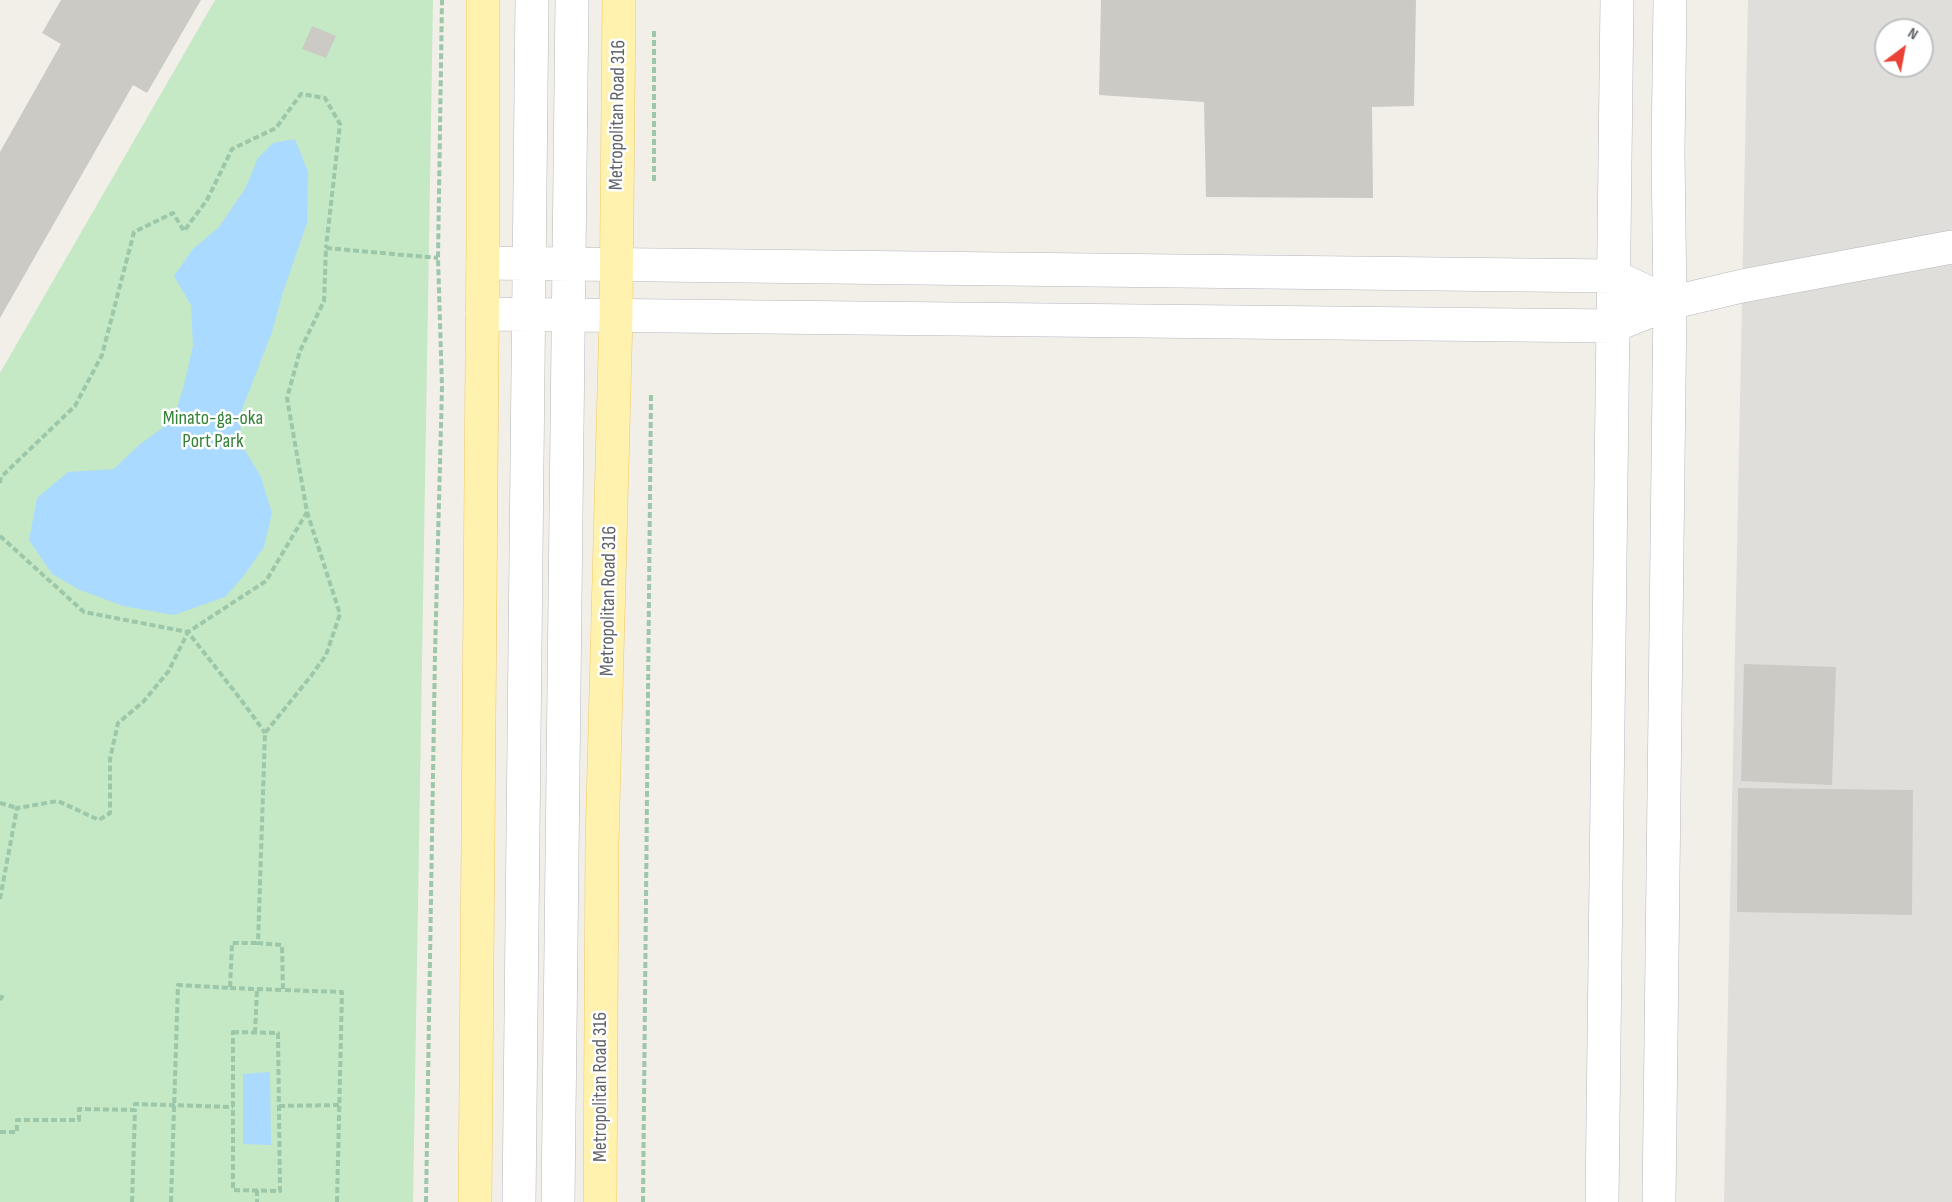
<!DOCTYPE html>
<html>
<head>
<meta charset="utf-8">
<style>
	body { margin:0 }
	#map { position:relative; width:1952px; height:1202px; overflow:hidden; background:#f1efe8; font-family:"Sofia Sans Condensed",sans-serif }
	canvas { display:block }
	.north { position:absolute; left:1874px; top:18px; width:60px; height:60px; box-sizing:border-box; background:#fff; border:2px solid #bfc1c3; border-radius:50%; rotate:32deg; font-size:16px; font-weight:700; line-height:24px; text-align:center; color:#5f6368 }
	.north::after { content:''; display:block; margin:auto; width:21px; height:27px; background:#ea4335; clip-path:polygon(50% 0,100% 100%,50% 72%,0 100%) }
</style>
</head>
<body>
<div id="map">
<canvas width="1952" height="1202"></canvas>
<div class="north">N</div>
</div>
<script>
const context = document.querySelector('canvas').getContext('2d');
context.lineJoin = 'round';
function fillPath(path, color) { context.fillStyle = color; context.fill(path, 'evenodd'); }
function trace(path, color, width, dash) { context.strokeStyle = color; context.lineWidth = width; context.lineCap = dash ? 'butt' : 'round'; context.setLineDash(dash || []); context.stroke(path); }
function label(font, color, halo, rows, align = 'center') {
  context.font = font + ' "Sofia Sans Condensed",sans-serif'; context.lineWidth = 5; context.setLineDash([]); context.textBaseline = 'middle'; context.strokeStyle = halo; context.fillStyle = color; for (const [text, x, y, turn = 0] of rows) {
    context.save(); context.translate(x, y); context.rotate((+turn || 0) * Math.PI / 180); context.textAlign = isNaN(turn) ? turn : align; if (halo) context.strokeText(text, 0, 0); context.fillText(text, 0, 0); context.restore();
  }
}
fillPath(new Path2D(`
	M1748,0H1952V1202H1724ZM1886,30H1922V66H1886Z`), '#e0deda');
fillPath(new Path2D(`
	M215,0H433L413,1202H0V373Z`), '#c5e8c5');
fillPath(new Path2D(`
	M295,139L308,172L307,223L283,292L272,332L241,412L240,442L261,477L272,513L264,547L243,577L225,597L174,615L123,606L80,590L52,574L29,540L37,498L68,472L114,469L139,445L173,420L184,385L193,346L191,305L174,276L193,249L219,227L245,189L258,158L273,143Z
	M270,1072L271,1145L243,1144V1074Z`), '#aadaff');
fillPath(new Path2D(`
	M61,0H201L147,93L133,85L0,318V152L61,44L42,33Z
	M1101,0H1416L1414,106L1372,107L1373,198L1206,197L1204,102L1099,95Z
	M312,26L336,36L326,58L302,49Z
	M1744,664L1836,667L1832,785L1741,781Z
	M1738,788L1913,790L1912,915L1737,912Z`), '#cccac5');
const minor = new Path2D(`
	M483,263L1613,276L1670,303
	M482,314L1613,326L1670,303L1742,286L1952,247
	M519,1202L532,0
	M558,1202L572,0
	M1602,1202L1617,0
	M1659,1202L1670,303L1668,154L1670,0`);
const major = new Path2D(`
	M475,1202L483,240V0
	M600,1202L602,843L616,316L619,0`);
trace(minor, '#b5b8bc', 34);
trace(major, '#f2c960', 34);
trace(new Path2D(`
	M654,181V29
	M0,483L1,477L75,406L102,355L134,232L173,213L184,231L207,200L232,149L276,128L301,94L325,98L340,124L326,248
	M0,536L84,612L188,632L266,581L307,512
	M0,803L17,808
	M0,899L17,808L58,801L99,820L110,813V759L118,723L143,702L168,672L188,632C214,666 241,698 265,733
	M230,988L283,990
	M0,996L2,997L0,1000
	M233,1032L278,1033L280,1191L233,1190Z
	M255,1033L257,989
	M279,1106L340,1105
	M0,1132H17V1120H79V1109L135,1110V1104L233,1107
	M257,1190V1202
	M132,1202L135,1110
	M171,1202L178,985L230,988L232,943H258
	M337,1202L342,992L283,990L282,945L258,943L265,733L311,676L326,655L340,614L307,512L287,398L300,351L324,301L326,248L438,258
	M426,1202L435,654L442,387L438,258L442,0
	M643,1202L651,393`), '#9cc7a9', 4, [6, 3]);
trace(minor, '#fff', 33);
trace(major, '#fff2af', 33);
label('20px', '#5f6368', '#fff', [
	["Metropolitan Road 316",618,115,-89],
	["Metropolitan Road 316",609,601,-89],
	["Metropolitan Road 316",601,1087,-90]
]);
label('20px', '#348238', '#fff', [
	["Minato-ga-oka",213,419],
	["Port Park",213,442]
]);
</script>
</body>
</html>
